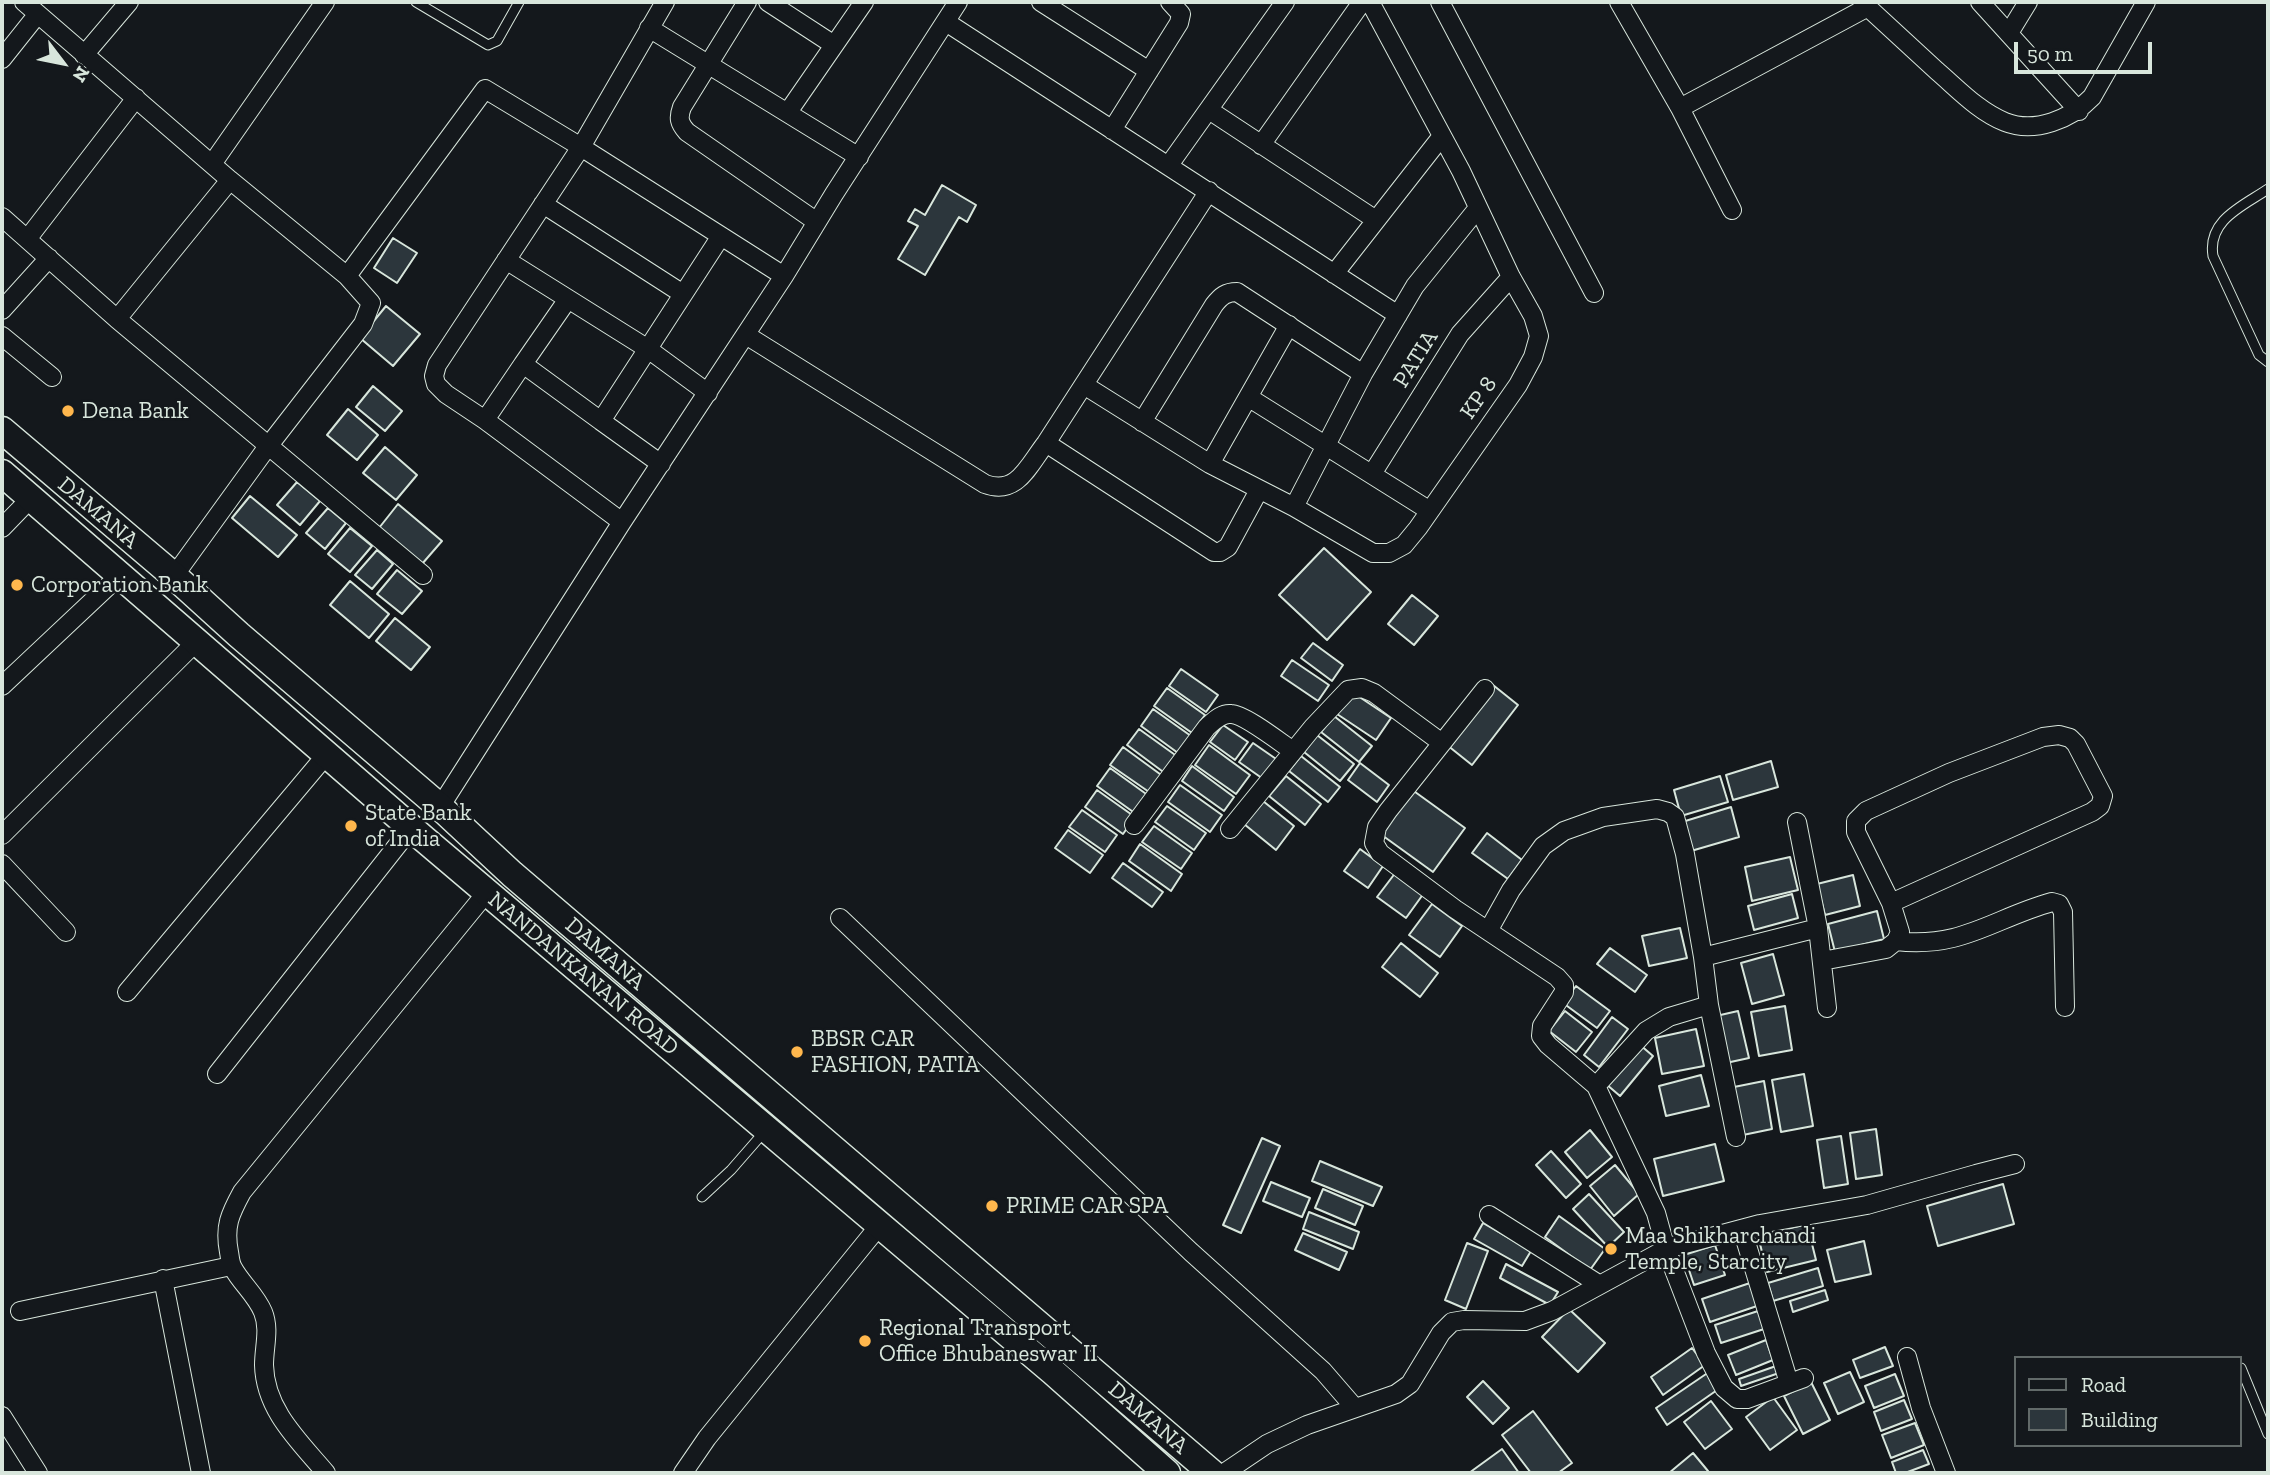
<!DOCTYPE html>
<html>
<head>
<meta charset="utf-8">
<style>
	body { margin:0 }
	#map { position:relative; width:2270px; height:1475px; overflow:hidden; background:#14181c; font-family:"Zilla Slab",serif }
	canvas { display:block }
	.frame { position:absolute; inset:0; border:4px solid #d8e6dc; pointer-events:none }
	.legend { position:absolute; left:2014px; top:1356px; width:228px; height:91px; box-sizing:border-box; background:#14181c; border:2px solid #626a69; margin:0; padding:9px 12px; list-style:none; font-size:21px; color:#d8e6dc }
	.legend li { display:flex; align-items:center; gap:14px; height:35px }
	.legend b { width:35px; border:2px solid #626a69 }
	.north { position:absolute; left:28px; top:28px; width:70px; height:70px; -webkit-text-stroke:5px #14181c; paint-order:stroke; rotate:122deg; font-size:19px; font-weight:700; line-height:28px; text-align:center; color:#d8e6dc }
	.north::after { content:''; display:block; margin:auto; width:24px; height:32px; background:#d8e6dc; clip-path:polygon(50% 0,100% 100%,50% 72%,0 100%) }
	.scale { position:absolute; left:2014px; top:42px; width:138px; height:32px; box-sizing:border-box; border:4px solid #d8e6dc; border-top:0; padding-left:9px; font-size:21px; line-height:24px; white-space:nowrap; color:#d8e6dc; -webkit-text-stroke:5px #14181c; paint-order:stroke }
</style>
</head>
<body>
<div id="map">
<canvas width="2270" height="1475"></canvas>
<div class="frame"></div>
<ul class="legend">
<li><b style="height:9px;background:#14181c"></b>Road</li>
<li><b style="height:19px;background:#2c363c"></b>Building</li>
</ul>
<div class="north">N</div>
<div class="scale">50 m</div>
</div>
<script>
const context = document.querySelector('canvas').getContext('2d');
context.lineJoin = 'round';
function fillPath(path, color) { context.fillStyle = color; context.fill(path, 'evenodd'); }
function trace(path, color, width, dash) { context.strokeStyle = color; context.lineWidth = width; context.lineCap = dash ? 'butt' : 'round'; context.setLineDash(dash || []); context.stroke(path); }
function label(font, color, halo, rows, align = 'center') {
  context.font = font + ' "Zilla Slab",serif'; context.lineWidth = 5; context.setLineDash([]); context.textBaseline = 'middle'; context.strokeStyle = halo; context.fillStyle = color; for (const [text, x, y, turn = 0] of rows) {
    context.save(); context.translate(x, y); context.rotate((+turn || 0) * Math.PI / 180); context.textAlign = isNaN(turn) ? turn : align; if (halo) context.strokeText(text, 0, 0); context.fillText(text, 0, 0); context.restore();
  }
}
const building = new Path2D(`
	M942,185L976,205L967,222L959,217L925,275L898,259L918,226L908,221L915,209L925,215Z
	M393,238L417,253L397,283L374,268Z
	M386,306L420,334L393,366L360,338Z
	M373,386L402,411L385,431L356,407Z
	M348,409L378,435L357,460L327,435Z
	M385,447L417,475L396,500L363,473Z
	M297,482L320,501L300,525L277,505Z
	M250,496L297,535L278,557L232,518Z
	M398,504L442,541L422,564L379,528Z
	M328,508L346,523L325,549L306,533Z
	M350,528L372,546L350,572L328,554Z
	M1324,548L1371,592L1327,640L1279,595Z
	M377,550L393,564L372,589L355,575Z
	M397,570L422,591L402,614L377,594Z
	M350,581L389,614L369,638L330,605Z
	M1412,595L1438,616L1414,645L1388,624Z
	M395,618L430,647L411,670L376,641Z
	M1313,643L1343,665L1332,681L1301,658Z
	M1292,660L1329,685L1318,701L1281,676Z
	M1181,669L1218,695L1206,712L1169,686Z
	M1493,685L1518,705L1472,765L1447,745Z
	M1167,688L1205,715L1192,733L1154,706Z
	M1352,692L1391,718L1376,740L1337,714Z
	M1153,709L1191,736L1178,753L1141,726Z
	M1334,716L1372,746L1359,762L1321,732Z
	M1223,725L1248,742L1235,760L1210,742Z
	M1139,729L1178,757L1166,774L1127,745Z
	M1317,735L1354,764L1340,781L1304,752Z
	M1253,743L1279,761L1266,781L1239,762Z
	M1209,745L1250,775L1236,794L1195,765Z
	M1123,747L1164,777L1152,794L1110,765Z
	M1301,756L1340,787L1328,802L1289,771Z
	M1771,761L1778,787L1733,800L1726,775Z
	M1360,763L1389,785L1377,802L1348,780Z
	M1192,766L1234,797L1224,811L1182,781Z
	M1110,768L1149,796L1136,814L1097,786Z
	M1286,776L1321,804L1305,825L1269,796Z
	M1720,776L1728,802L1681,816L1674,790Z
	M1180,785L1222,815L1210,832L1168,802Z
	M1411,789L1465,828L1433,872L1379,833Z
	M1097,790L1135,817L1123,834L1085,807Z
	M1263,801L1294,826L1276,850L1244,824Z
	M1167,806L1206,833L1194,850L1155,822Z
	M1731,807L1739,837L1691,851L1682,822Z
	M1082,810L1117,835L1105,852L1069,827Z
	M1154,826L1192,853L1181,869L1142,842Z
	M1068,830L1103,855L1090,873L1055,848Z
	M1487,833L1522,860L1508,879L1472,853Z
	M1140,844L1182,874L1171,891L1129,861Z
	M1360,849L1383,866L1368,888L1344,871Z
	M1790,857L1798,890L1752,901L1745,867Z
	M1123,863L1163,892L1152,907L1112,878Z
	M1396,872L1424,893L1406,918L1377,897Z
	M1853,875L1860,906L1825,915L1817,884Z
	M1792,894L1798,918L1754,930L1748,906Z
	M1432,904L1462,926L1440,957L1409,935Z
	M1877,911L1884,939L1835,952L1828,924Z
	M1680,928L1687,958L1649,966L1642,936Z
	M1401,943L1438,973L1420,997L1382,967Z
	M1610,948L1647,975L1635,992L1597,964Z
	M1773,954L1784,995L1752,1004L1741,963Z
	M1576,986L1610,1011L1597,1028L1563,1003Z
	M1785,1006L1792,1050L1759,1056L1751,1012Z
	M1565,1011L1592,1032L1576,1052L1549,1031Z
	M1738,1011L1749,1058L1726,1063L1716,1016Z
	M1612,1017L1628,1029L1599,1067L1584,1055Z
	M1696,1029L1704,1066L1662,1074L1655,1038Z
	M1639,1044L1653,1056L1620,1096L1606,1084Z
	M1804,1074L1813,1126L1781,1132L1772,1080Z
	M1701,1075L1709,1106L1666,1116L1659,1086Z
	M1764,1081L1772,1129L1743,1135L1734,1087Z
	M1876,1129L1882,1175L1856,1179L1850,1133Z
	M1590,1130L1612,1157L1587,1178L1565,1152Z
	M1841,1136L1848,1184L1824,1188L1817,1140Z
	M1262,1138L1280,1146L1241,1233L1223,1225Z
	M1715,1144L1724,1181L1663,1196L1654,1159Z
	M1551,1151L1581,1184L1566,1198L1536,1165Z
	M1320,1161L1382,1187L1373,1206L1312,1181Z
	M1615,1165L1639,1194L1614,1216L1590,1186Z
	M1271,1182L1310,1198L1302,1217L1263,1201Z
	M2003,1184L2014,1224L1938,1246L1927,1206Z
	M1323,1189L1363,1206L1355,1225L1315,1208Z
	M1589,1194L1624,1232L1608,1247L1573,1209Z
	M1309,1212L1359,1232L1353,1249L1303,1229Z
	M1559,1216L1605,1249L1590,1270L1545,1237Z
	M1483,1223L1531,1251L1522,1266L1474,1239Z
	M1807,1224L1816,1260L1767,1272L1758,1236Z
	M1303,1233L1347,1252L1339,1270L1295,1250Z
	M1864,1241L1871,1274L1835,1282L1827,1250Z
	M1467,1243L1488,1251L1466,1309L1445,1300Z
	M1715,1245L1725,1275L1694,1285L1684,1255Z
	M1506,1264L1558,1292L1550,1305L1500,1278Z
	M1818,1268L1823,1286L1773,1301L1768,1283Z
	M1750,1283L1757,1306L1710,1322L1702,1299Z
	M1825,1290L1828,1300L1793,1312L1790,1301Z
	M1569,1309L1605,1343L1578,1372L1542,1337Z
	M1758,1311L1764,1329L1721,1343L1715,1325Z
	M1766,1340L1773,1360L1736,1375L1728,1355Z
	M1885,1347L1893,1366L1860,1378L1853,1360Z
	M1692,1348L1705,1365L1663,1395L1651,1377Z
	M1776,1366L1779,1373L1741,1386L1739,1379Z
	M1709,1372L1720,1388L1667,1425L1656,1408Z
	M1850,1372L1864,1402L1838,1414L1824,1383Z
	M1895,1374L1904,1396L1874,1408L1865,1386Z
	M1483,1381L1509,1408L1493,1424L1467,1397Z
	M1811,1382L1830,1420L1803,1434L1784,1396Z
	M1773,1397L1797,1430L1770,1450L1746,1417Z
	M1904,1400L1912,1419L1881,1431L1874,1412Z
	M1711,1401L1732,1429L1705,1449L1684,1422Z
	M1533,1411L1572,1463L1558,1473H1531L1502,1435Z
	M1915,1423L1924,1445L1891,1458L1882,1435Z
	M1502,1449L1519,1473H1469Z
	M1923,1450L1929,1464L1905,1473H1896L1892,1462Z
	M1693,1453L1708,1471L1706,1473H1669Z`);
fillPath(building, '#2c363c');
trace(building, '#d8e6dc', 2);
const lane = new Path2D(`
	M416,2L488,45L497,41L519,2
	M2268,189C2243,206 2207,220 2213,256L2259,355L2268,362
	M702,1197L731,1170L765,1131
	M2241,1368L2268,1434`);
const street = new Path2D(`
	M24,2L230,180L347,276L371,303L363,324L263,453L174,576
	M747,2L682,107C678,118 679,123 687,132L817,222
	M768,2L834,45
	M1041,2L1149,71
	M1440,2L1594,293
	M1619,2L1680,108L1732,210
	M1862,2C1887,25 1912,48 1937,71C1958,89 1978,111 2005,122C2035,134 2071,119 2092,97L2146,2
	M1980,2L2079,111
	M946,22L1398,315
	M649,28L859,157
	M2009,33L2028,2
	M84,55L129,2
	M2,59L37,15
	M1680,108L1868,7
	M1209,110L1376,220
	M788,112L864,2
	M1112,130L1179,23L1181,14L1170,2
	M1261,145L1362,2
	M212,164L325,2
	M1169,165L1285,2
	M543,204L683,294
	M2,217L117,319L423,575
	M28,238L136,98
	M506,260L648,349L708,393
	M1334,274L1442,136
	M347,276L485,89L581,147L784,276
	M2,310L49,258
	M117,319L230,180
	M746,335L985,484C1017,496 1028,466 1046,443L1209,191
	M2,336L52,377
	M523,364L568,299
	M1084,385L1210,464L1294,507L1373,553H1389L1404,545L1418,528L1518,385L1533,357L1539,336L1533,316L1511,277L1461,171L1370,2
	M1248,397L1430,511
	M485,420L523,364L601,421
	M1142,422L1214,305C1221,296 1226,292 1237,292L1363,374
	M1046,443L1214,552H1220L1228,547L1259,490
	M661,464L601,421L721,236
	M1210,464L1289,325
	M1372,474L1460,334L1511,277
	M1294,507L1363,374L1415,286L1478,208
	M622,522L485,420L446,394L436,384L434,376L437,365L581,147L665,2
	M2,528L31,498
	M2,686L120,575
	M1485,689L1388,811L1377,827L1374,843L1380,853L1455,909L1557,977L1564,985V992L1542,1026L1541,1036L1548,1045L1596,1086L1656,1213L1666,1249L1706,1353L1724,1388L1737,1399H1747L1804,1378
	M440,807L622,522L784,276L834,194L958,2
	M1797,822L1818,928L1827,1008
	M1134,825L1207,727C1214,721 1221,713 1231,714C1244,714 1281,743 1293,751
	M1230,829L1313,727L1348,690L1362,688L1374,693L1442,743
	M2,835L197,641
	M2,864L66,932
	M840,918L1191,1252L1323,1371L1355,1408
	M1488,931L1511,890L1543,846L1564,831L1603,817L1657,809L1668,812L1675,817L1685,854L1703,957L1709,1005L1736,1137
	M1896,941C1962,949 1994,918 2052,902L2059,904L2063,912L2065,1007
	M1703,957L1818,928
	M1822,961L1886,949L1896,941L1900,932L1891,903L1856,832V821L1866,811L1949,773L2043,737L2059,735L2070,738L2076,744L2103,796L2100,806L2092,812L1891,903
	M127,992L327,754
	M217,1074L411,828
	M1596,1086L1646,1031L1669,1017L1709,1005
	M1489,1215L1600,1285
	M1742,1229L1789,1383
	M163,1279L201,1473
	M20,1311L231,1266
	M1907,1357L1921,1408L1946,1473
	M2,1416L38,1473
	M326,1473C299,1441 265,1410 264,1365C264,1347 270,1329 263,1312C256,1295 241,1283 233,1268C230,1263 230,1257 229,1252C224,1226 230,1214 242,1192L487,892
	M683,1473L707,1438L879,1226
	M1224,1473L1267,1444L1307,1425L1396,1394L1410,1384L1441,1333L1452,1322L1464,1320L1525,1321L1552,1311L1666,1249L1760,1224L1867,1205L1976,1174L2015,1164`);
const primary = new Path2D(`
	M2,430L174,576L239,635L440,807L512,874L1212,1473
	M2,473L424,839L1052,1371L1167,1473`);
trace(lane, '#d8e6dc', 11);
trace(street, '#d8e6dc', 20);
trace(primary, '#d8e6dc', 29);
trace(lane, '#14181c', 9);
trace(street, '#14181c', 18);
trace(primary, '#14181c', 26);
for (const [x, y, r, color] of [
	[68,411,7,"#ffb74d"],
	[17,585,7,"#ffb74d"],
	[351,826,7,"#ffb74d"],
	[797,1052,7,"#ffb74d"],
	[992,1206,7,"#ffb74d"],
	[1611,1249,7,"#ffb74d"],
	[865,1341,7,"#ffb74d"]
]) { const dot = new Path2D(); dot.arc(x, y, r, 0, 2 * Math.PI); context.fillStyle = color; context.fill(dot); trace(dot, '#14181c', 2.5); }
label('23px', '#d8e6dc', '#14181c', [
	["PATIA",1416,359,-58],
	["KP 8",1479,398,-55],
	["DAMANA",98,513,40],
	["DAMANA",605,954,41],
	["NANDANKANAN ROAD",583,974,40],
	["DAMANA",1148,1418,41]
]);
label('23px', '#d8e6dc', '#14181c', [
	["Dena Bank",82,411],
	["Corporation Bank",31,585],
	["State Bank",365,813],
	["of India",365,839],
	["BBSR CAR",811,1039],
	["FASHION, PATIA",811,1065],
	["PRIME CAR SPA",1006,1206],
	["Maa Shikharchandi",1625,1236],
	["Temple, Starcity",1625,1262],
	["Regional Transport",879,1328],
	["Office Bhubaneswar II",879,1354]
], 'left');
</script>
</body>
</html>
